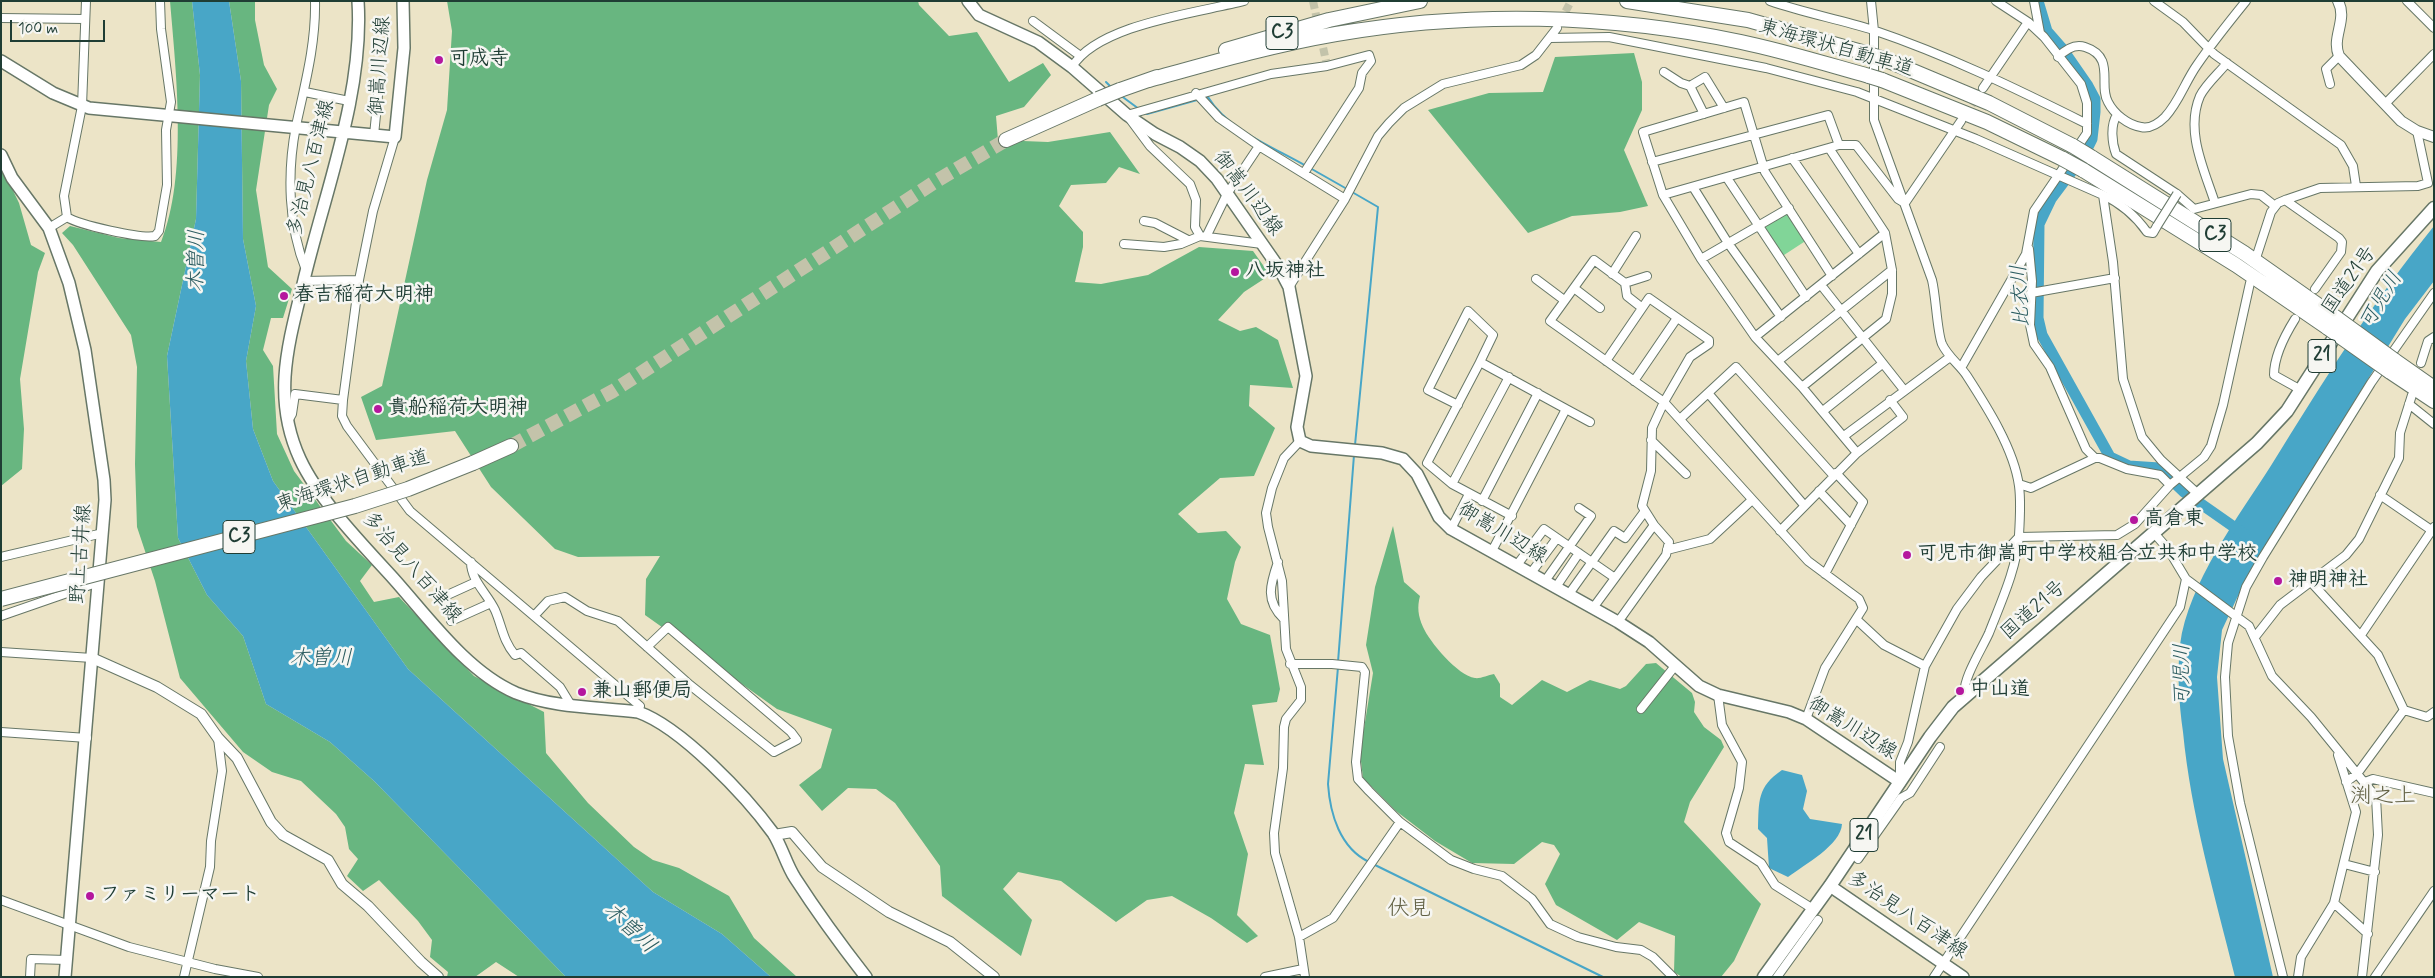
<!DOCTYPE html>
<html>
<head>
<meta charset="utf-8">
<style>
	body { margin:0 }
	#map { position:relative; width:2435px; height:978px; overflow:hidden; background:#ece4c7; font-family:Mynerve,sans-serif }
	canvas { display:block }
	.frame { position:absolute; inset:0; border:2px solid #1f3d34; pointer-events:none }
	.scale { position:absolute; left:10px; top:20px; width:95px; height:22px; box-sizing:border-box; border:2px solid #1f3d34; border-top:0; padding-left:6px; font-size:15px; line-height:18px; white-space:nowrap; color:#1f3d34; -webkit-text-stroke:4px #f6f6f2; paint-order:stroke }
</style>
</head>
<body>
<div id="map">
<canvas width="2435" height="978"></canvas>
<div class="frame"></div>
<div class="scale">100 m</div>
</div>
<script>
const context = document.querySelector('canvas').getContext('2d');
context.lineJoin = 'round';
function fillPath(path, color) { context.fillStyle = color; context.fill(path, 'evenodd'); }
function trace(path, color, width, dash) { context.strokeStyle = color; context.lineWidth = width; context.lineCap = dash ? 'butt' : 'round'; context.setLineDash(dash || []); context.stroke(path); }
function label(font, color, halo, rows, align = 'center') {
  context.font = font + ' Mynerve,"Klee One",sans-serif'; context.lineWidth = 5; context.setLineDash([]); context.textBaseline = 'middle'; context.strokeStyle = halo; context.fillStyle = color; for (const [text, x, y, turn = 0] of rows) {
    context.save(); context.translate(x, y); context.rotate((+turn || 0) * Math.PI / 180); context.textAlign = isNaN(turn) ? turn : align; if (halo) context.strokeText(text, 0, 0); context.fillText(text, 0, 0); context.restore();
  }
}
fillPath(new Path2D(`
	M1788,210L1807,240L1781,257L1761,225Z`), '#81d598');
fillPath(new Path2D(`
	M170,1H192L200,75L196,219L167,356L178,538L207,595L243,636L266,704L330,742L374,781L566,977H519L496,962L475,977H447L448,972L430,957L432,940L418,921L379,880L363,891L347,876L358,859L349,849L345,827L336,814L301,781L272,772L243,752L180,678L155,581L137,527L135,464L137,367L131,335L73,245L62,233L70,226L119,238L161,242C188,176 176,72 170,1Z
	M229,1H255V20L264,65L277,89L269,105L256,190L268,267L292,289L283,318H271L263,350L273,366L277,434L294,471L346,541L372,565L360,581L374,602L399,597L474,676L544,712L546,753L588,803L634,847L653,860L679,868L729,896L754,938L797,977H771L722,934L653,892L408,669L273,481L253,429L246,361L256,306L243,239L241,81Z
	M447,1H918L919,5L949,36L977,32L1009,82L1043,63L1051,75L1024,107L996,116L998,140L1048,142L1110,132L1140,174L1119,167L1106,183L1071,185L1059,206L1083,232V247L1075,282L1101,284L1148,275L1199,247L1253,251L1270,275L1244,292L1218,320L1240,331L1256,327L1278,340L1293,388L1250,385L1249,406L1275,428L1254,476L1220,478L1178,514L1198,533L1226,531L1241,547L1235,562L1227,599L1241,624L1270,635L1280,689L1277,702L1252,705L1264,765L1245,764L1234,813L1248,854L1237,915L1258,936L1247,943L1211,918L1172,896L1147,900L1116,922L1061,881L1018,872L1003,889L1032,920L1021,956L942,896L940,866L895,803L876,789L848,788L822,811L799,785L821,768L832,729L777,709L645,615L646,579L660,556L578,557L555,549L491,487L455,431L376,440L361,397L382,386L427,180L447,110L452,31Z
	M1634,53L1642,82V110L1624,150L1648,206L1620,212L1572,216L1528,233L1428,110L1489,93L1543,92L1555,57Z
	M1,166L19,203L31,245L45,253L38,272L20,379L24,429L22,469L1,486Z
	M1393,526L1404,582L1420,596C1417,607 1418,616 1423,627C1429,641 1458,676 1475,678C1480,679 1488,675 1494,674L1500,684V697L1512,705L1542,680L1567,692L1590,680L1620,689L1626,686L1646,664L1656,663L1692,693L1695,702L1694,712L1704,727L1721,740L1724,747L1690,802L1684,822L1761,904L1734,961L1721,977H1682L1674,972L1675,936L1639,922L1617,940L1556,905L1545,884L1560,854L1554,845L1542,842L1514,864L1472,863L1435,841L1396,811L1363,778L1360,753L1373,673L1366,645L1375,587Z`), '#68b680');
fillPath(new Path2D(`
	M192,1H229L241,81L243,239L256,306L246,361L253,429L273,481L408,669L653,892L722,934L771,977H566L374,781L330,742L266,704L243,636L207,595L178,538L167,356L196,219L200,75Z
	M2434,226V281L2405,319L2279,524L2237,598L2222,630L2217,677L2223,759L2273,977H2235C2215,896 2191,815 2183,732C2179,703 2177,674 2180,645C2188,583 2239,516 2272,464C2323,382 2373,301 2434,226Z
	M1782,770L1802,775L1807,791L1803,809L1810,819L1842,824C1841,845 1804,865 1788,877L1769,868L1767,838L1758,829C1759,801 1757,787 1782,770Z`), '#48a6c7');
trace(new Path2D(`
	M1106,82L1111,87
	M1120,95L1139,109
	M1204,98L1208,97C1228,130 1273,147 1306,166
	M1145,113L1147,114L1197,100
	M1310,168L1347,189
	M1352,192L1378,207L1355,445
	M1338,662L1354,455
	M1338,667L1328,784C1330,814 1340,848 1369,862
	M1373,864L1603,977`), '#48a6c7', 2);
trace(new Path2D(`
	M2038,1L2047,31L2061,47L2088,86L2095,99V112L2092,139L2084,155L2051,199L2039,224L2038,318L2042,335L2110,457L2129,466L2159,468L2184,492L2244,534`), '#48a6c7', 11);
trace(new Path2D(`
	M1313,1L1326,61
	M1560,22L1571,1
	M1965,115L1983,88`), '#c3c3aa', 8, [8, 4]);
trace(new Path2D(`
	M511,446L613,391L938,180L1006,140`), '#c3c3aa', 14, [14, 7]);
const minor = new Path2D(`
	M1770,1C1804,13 1839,19 1873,30C1947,55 2017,89 2087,124
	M1871,1L1874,31V120L1932,280C1936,296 1937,332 1942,344C1948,357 1960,365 1967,376C1987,407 2014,449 2019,486C2021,501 2020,519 2019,535C2017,568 2001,602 1989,633C1983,647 1961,681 1965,695
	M2034,1L2040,33
	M2154,1L2183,22L2214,54L2341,145L2353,166L2356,186
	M2407,1L2434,28
	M1,18L85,19
	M1033,21L1079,55
	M1550,38L1609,37L1766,68L1857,92L1976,139L2103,195C2122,204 2135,215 2147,232L2153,233L2157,226
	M2058,57C2065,50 2074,43 2085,47C2116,57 2098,85 2108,102C2114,114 2128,125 2141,127C2150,129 2159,123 2165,117C2179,102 2185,82 2197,65C2212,43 2229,22 2246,1
	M1072,67C1098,24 1198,13 1244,1
	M1664,72L1681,83L1690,86L1705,77L1724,108
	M2330,84L2326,69L2339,56
	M1690,86L1704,114
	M1983,88L2028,22
	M305,92L349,101
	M1196,93L1219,118L1259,146L1345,199
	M2386,103L2434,54
	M2117,115C2110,125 2112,143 2116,154L2177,194L2194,209L2251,194L2261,195L2275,206
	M374,135L379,85
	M395,137L373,211L359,280L343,400L342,416L347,426L410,511L640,706L638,712
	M1792,158L1859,254
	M1652,162L1828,115L1839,145
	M1727,178L1806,297
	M1693,187L1728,243L1781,317
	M1663,195L1839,145H1856L1898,199L1903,202
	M2103,195L2113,262L2123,379L2142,437L2161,460L2199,495
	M2285,200L2339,238L2342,242L2341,252L2315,289
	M1905,203L1961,121
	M2215,203C2204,169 2185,131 2200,96C2206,84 2219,73 2227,63
	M67,217L64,196L82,106L86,1
	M1144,221L1155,223L1188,240
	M49,228L67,217C79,225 141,239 155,236L159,231L167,185L166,130L171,102L161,29L160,1
	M1207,235L1227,194L1259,146
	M1124,244L1164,247L1181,244L1200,236
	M1262,244L1200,236L1195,227L1196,200L1190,184L1150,146L1127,115L1271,74L1327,66L1369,55L1371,61L1362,73L1359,88L1304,173
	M2029,249L2032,281L2030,325L2034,344L2050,367L2086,449L2095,458
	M2257,255L2271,212L2278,203L2285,200L2320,188L2418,186L2428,183L2417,131
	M1701,259L1789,208
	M306,270C288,226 287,172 296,126C305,84 316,44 315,1
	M1612,274L1636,236
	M1536,279L1564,300
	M303,281L359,280
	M1625,283L1647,276
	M1821,285L1904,390
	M1289,287L1345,199L1378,136L1389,123L1404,108L1443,84L1521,65L1536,55L1557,28
	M1574,288L1600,308
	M2031,293L2115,278
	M1641,307L1627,296L1625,283L1594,260L1550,321L1664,402L1808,561L1859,599L1863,608L1825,668L1806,719
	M2295,319C2285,335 2274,356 2274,375L2301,390
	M1755,337L1885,233
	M1606,361L1649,298L1709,340V344L1690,357L1664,402L1652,428L1651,471L1642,506L1654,525L1669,542L1666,555L1618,622
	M1778,361L1892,270
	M2421,363L2428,341L2434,337
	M1961,368L2026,254L2034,211L2087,133V103L2081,84L2044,37L2028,22L1996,1
	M1634,381L1677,318
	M1802,387L1886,319L1892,294V270L1885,233L1829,148
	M1708,393L1804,505
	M2409,404L2434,424
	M1458,405L1428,390L1468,311L1493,335L1480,362
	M1566,409L1590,422
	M1823,411L1882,364
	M1680,419L1736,367L1833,475
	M288,421L292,414L295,394L343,400
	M1844,436L1950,357
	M1651,440L1686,474
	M1300,441L1284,458L1272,488L1266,513L1268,527L1282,581L1286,649L1301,687V700L1286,719L1284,727L1283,768L1274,833L1275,853L1299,937L1305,977
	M1857,453L1903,417L1890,400
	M1452,484L1509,377
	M2019,484L2031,488L2095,458H2100L2127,469L2160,475L2170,485
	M1819,491L1851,525
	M2380,495L2434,532
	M1482,501L1538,393
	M1451,529L1469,494
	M1780,531L1857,453L1802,387L1755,337L1701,259L1663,195L1643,132L1744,102L1765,172L1832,276
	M2154,533L2168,549L2186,579L2249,626L2272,676L2311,717L2376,797L2378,835L2362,977
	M2019,537L2117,535L2135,524L2170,485L2204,457L2211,446L2223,405L2250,283
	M1667,550L1710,539L1752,500
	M1492,551L1566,409L1480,362L1427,463L1452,484L1512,516
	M1,557L103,533
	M471,562C471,581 487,593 495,610C502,626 503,641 515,655L521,653L560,687L571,705
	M1278,562C1270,585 1265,601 1284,619
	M1517,565L1544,529L1615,578
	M1531,573L1557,538
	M1825,574L1863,502L1836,473
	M1545,581L1591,516L1579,508
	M2310,581L2378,655L2404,710
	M1556,587L1579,553
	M1569,594L1614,531L1625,538L1645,511
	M443,597L476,582
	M1593,608L1654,525
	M1,616L99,582
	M534,616L548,601L565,597L587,611L618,621L690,685L774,752L797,740L791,732L668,627L647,647
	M1857,620L1884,645L1925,666
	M451,621L491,603
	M2361,635L2434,527
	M2255,637L2280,605L2346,555L2359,539L2399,458L2400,433L2412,395
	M1,652L92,658
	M1290,664H1332L1362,667L1365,672L1356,762L1358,779L1369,791L1400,822L1451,860L1474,869L1502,876L1532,899L1550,924L1578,937L1616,947L1641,950L1653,957L1673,977
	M1718,695L1722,725L1742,762L1739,788L1726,833L1729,842L1761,863L1775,885L1813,909
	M1641,709L1675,666
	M2404,710L2427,717L2434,712
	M1,732L87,738
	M1900,782V762L1908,742L1925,666L1957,609L1981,577L2018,538
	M2346,782L2357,774L2404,710
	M2365,782L2373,779L2434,793
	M1858,859L1901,798L1910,793L1940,747
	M2344,864L2375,872
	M1,900L129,947L215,969L258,977
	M2334,903L2368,934
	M1299,937L1333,918L1400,822
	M30,977L31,959L67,960
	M184,977L210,867L211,841L222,771L218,738
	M1265,977L1303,969
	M1777,977L1818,920
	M1934,977L2180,607L2186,579
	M2283,977L2240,803L2228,736L2225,677L2228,643L2246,587L2263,557L2371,383L2434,293
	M2298,977L2301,957L2334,903L2356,812L2338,755
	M2375,977L2434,891`);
const tertiary = new Path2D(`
	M2338,1C2348,20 2331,37 2339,56L2401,121L2417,131L2434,137
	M92,658L157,687L201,714L218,738L237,758L271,822L283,835L328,860L342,884L368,906L421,962L438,977
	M774,835L792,832L822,867L889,912L950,942L994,977`);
const secondary = new Path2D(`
	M358,1C364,94 324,194 303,284C288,345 272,398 300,459C319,500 362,544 393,578C428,617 467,672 516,693C554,708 598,707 638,712C681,727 746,796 773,833C782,847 786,864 795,878C817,912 841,945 866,977
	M968,1L979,15L1038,42L1072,67L1127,115L1155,134L1180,147L1200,161L1217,179L1279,268L1289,287L1306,376L1297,427L1300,441L1311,446L1382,453L1403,459L1417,474L1439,517L1451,529L1618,622L1649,642L1699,686L1718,695L1789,712L1806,719L1900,782
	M1,61L53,93L89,108L395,137L404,48L403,1
	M1,155L12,178L49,228L69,283L85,350L104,480L105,500L65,977
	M1830,886L1963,977`);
const trunk = new Path2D(`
	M1764,977L1830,886L1930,737L1953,707L2257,443L2287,411L2377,271L2434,208`);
const motorway = new Path2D(`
	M1627,1L1748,20L1869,54
	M1226,50L1329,20L1420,1
	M1884,59L1989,103L2073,146
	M1149,80C1210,63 1272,45 1336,34C1468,11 1610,14 1741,42C1784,51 1826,64 1869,76
	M1882,80L1987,122L2063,159
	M1120,90L1157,77
	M1006,140L1098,99
	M2091,157L2244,253L2335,317
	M2083,170L2236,265L2328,328
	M2394,360L2434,388
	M2389,371L2434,401
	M473,463L511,446`);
trace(minor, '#677767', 10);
trace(tertiary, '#677767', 12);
trace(secondary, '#677767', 14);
trace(trunk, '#677767', 15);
trace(motorway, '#677767', 16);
trace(minor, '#fff', 8);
trace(tertiary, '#fff', 10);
trace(secondary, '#fff', 11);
trace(trunk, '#fff', 12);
trace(motorway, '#fff', 14);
const minorBridge = new Path2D(`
	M2157,226L2177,194`);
const motorwayBridge = new Path2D(`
	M1869,54L1884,59
	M1869,76L1882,80
	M1098,99L1120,90
	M2073,146L2091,157
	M2063,159L2083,170
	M2335,317L2394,360
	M2328,328L2389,371
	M1,599L355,506L408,489L473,463`);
trace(minorBridge, '#677767', 10, []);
trace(motorwayBridge, '#677767', 16, []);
trace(minorBridge, '#fff', 8);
trace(motorwayBridge, '#fff', 14);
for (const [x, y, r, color] of [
	[439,60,5,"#b5179e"],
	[1235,272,5,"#b5179e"],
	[284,296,5,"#b5179e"],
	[378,409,5,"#b5179e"],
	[2134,520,5,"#b5179e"],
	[1907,555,5,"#b5179e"],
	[2278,581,5,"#b5179e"],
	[1960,691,5,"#b5179e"],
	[582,692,5,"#b5179e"],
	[90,896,5,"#b5179e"]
]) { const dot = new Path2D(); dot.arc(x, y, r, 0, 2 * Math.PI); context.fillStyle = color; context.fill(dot); trace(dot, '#f6f6f2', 2); }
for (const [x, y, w] of [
	[1282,33,32],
	[2215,235,32],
	[2322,356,28],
	[239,537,32],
	[1864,835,28]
]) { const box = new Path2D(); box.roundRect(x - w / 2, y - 16.5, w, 33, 4); context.fillStyle = '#f6f6f2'; context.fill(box); trace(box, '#1f3d34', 1); }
label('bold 19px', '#1f3d34', null, [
	["C3",1282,33],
	["C3",2215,235],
	["21",2322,356],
	["C3",239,537],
	["21",1864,835]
]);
label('20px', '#1f3d34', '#f6f6f2', [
	["東海環状自動車道",1836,49,16],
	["御嵩川辺線",381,66,-86],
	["多治見八百津線",312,168,-76],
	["御嵩川辺線",1247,194,53],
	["国道21号",2350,281,-55],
	["東海環状自動車道",353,482,-18],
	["御嵩川辺線",1502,534,31],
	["野上古井線",82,554,-86],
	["多治見八百津線",411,568,49],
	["国道21号",2034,611,-41],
	["御嵩川辺線",1852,729,32],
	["多治見八百津線",1907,916,34]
]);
label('bold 20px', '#1f3d34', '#f6f6f2', [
	["可成寺",449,60],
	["八坂神社",1245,272],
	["春吉稲荷大明神",294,296],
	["貴船稲荷大明神",388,409],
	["高倉東",2144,520],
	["可児市御嵩町中学校組合立共和中学校",1917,555],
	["神明神社",2288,581],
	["中山道",1970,691],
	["兼山郵便局",592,692],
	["ファミリーマート",100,896]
], 'left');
label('italic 21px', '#2b5c60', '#f6f6f2', [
	["木曽川",198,261,-89],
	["比衣川",2022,296,-93],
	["可児川",2382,301,-59],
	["木曽川",321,660],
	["可児川",2184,675,-90],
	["木曽川",629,929,43]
]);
label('22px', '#626144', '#f6f6f2', [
	["渕之上",2383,797],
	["伏見",1409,910]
]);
</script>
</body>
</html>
